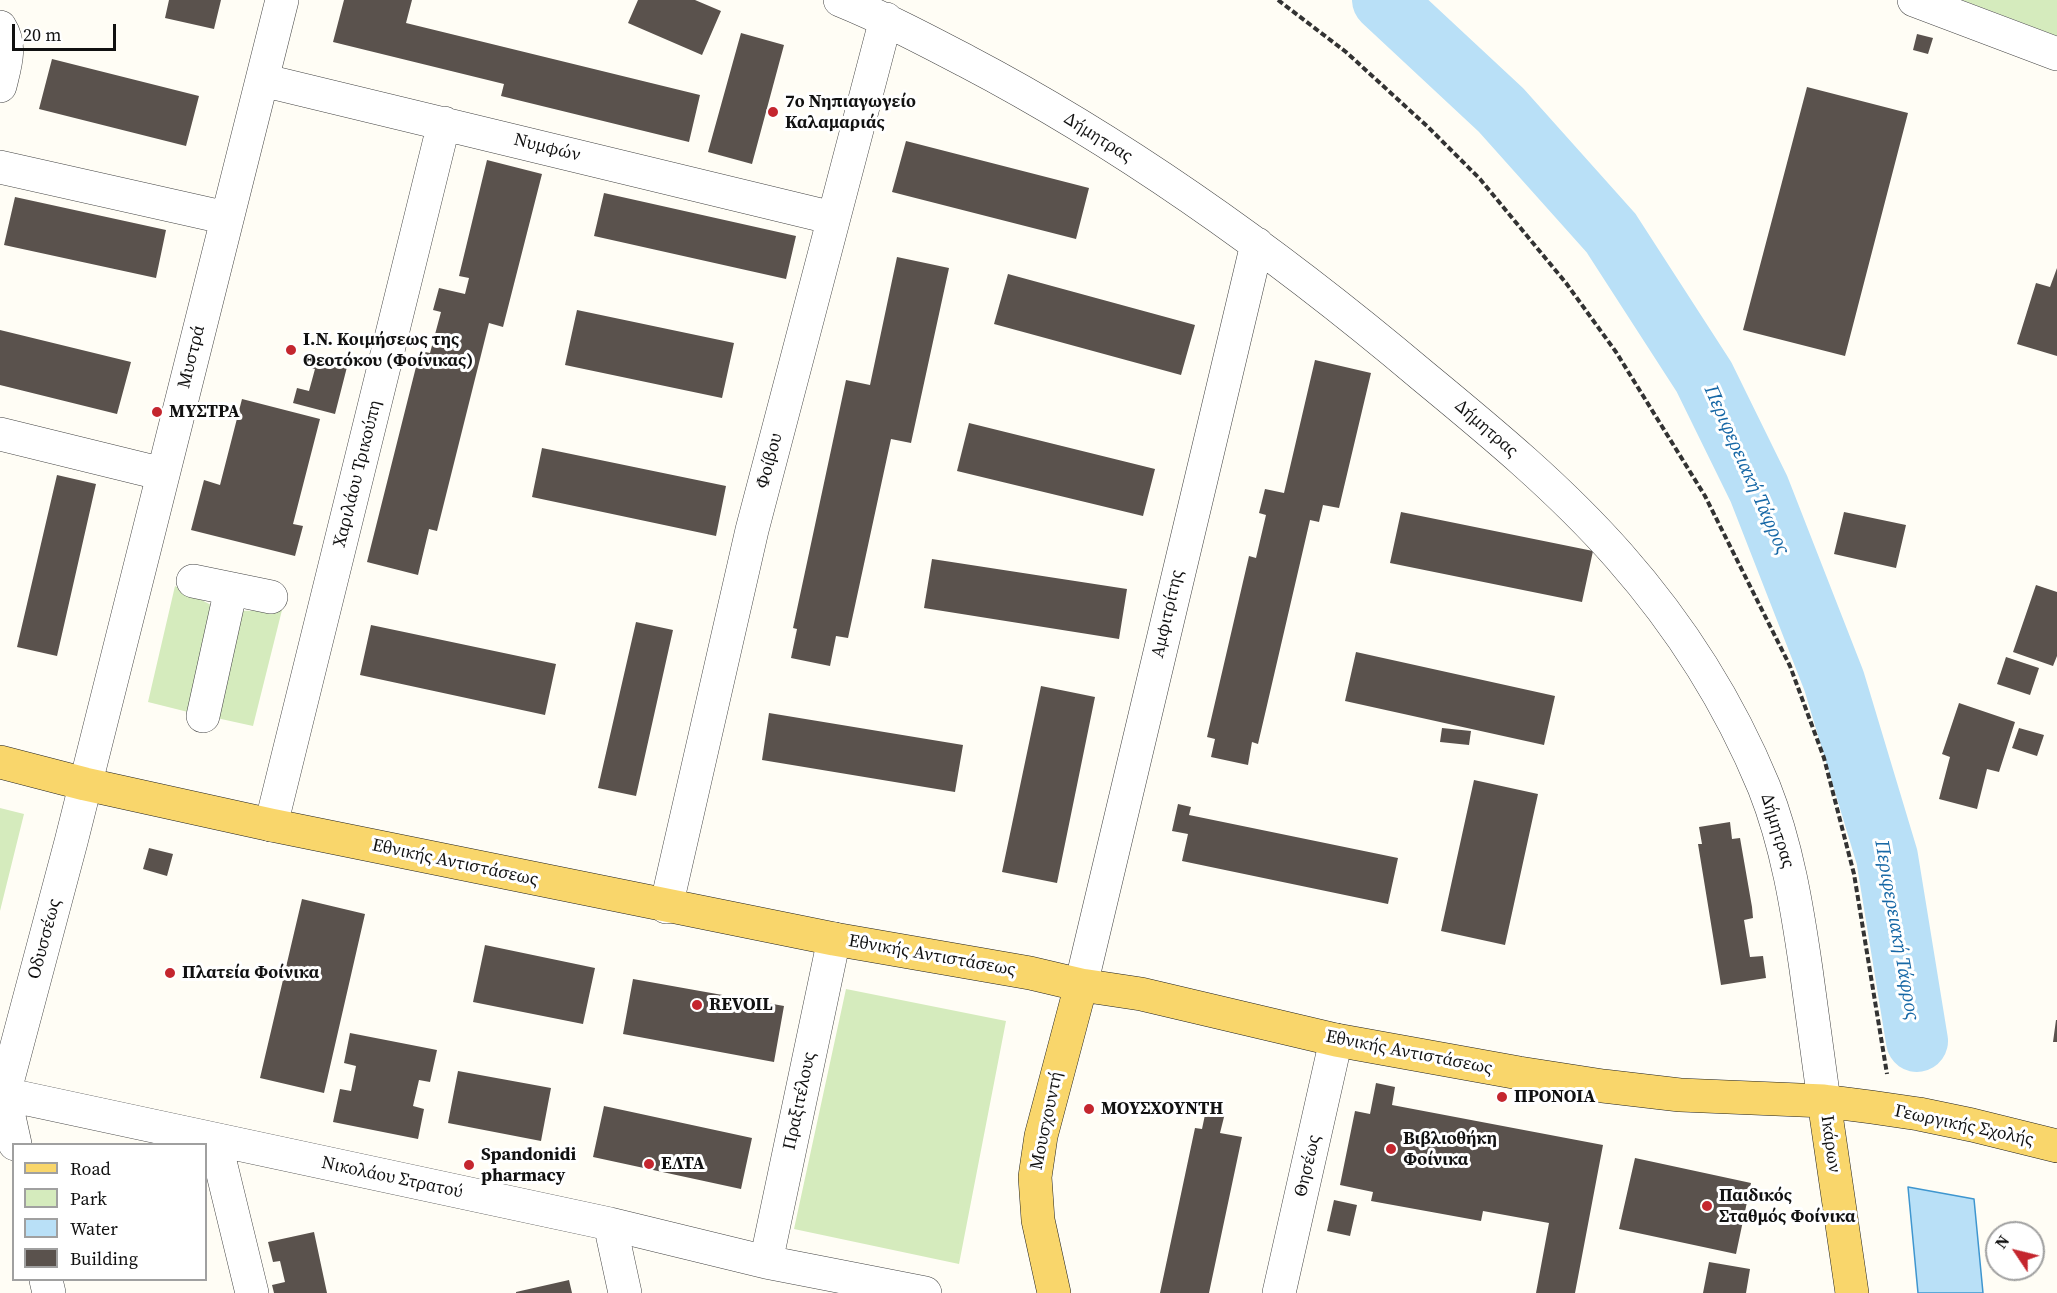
<!DOCTYPE html>
<html>
<head>
<meta charset="utf-8">
<style>
	body { margin:0 }
	#map { position:relative; width:2057px; height:1293px; overflow:hidden; background:#fffdf5; font-family:"Source Serif 4",serif }
	canvas { display:block }
	.legend { position:absolute; left:12px; top:1143px; width:195px; height:138px; box-sizing:border-box; background:#fff; border:2px solid #a0a0a0; margin:0; padding:8px 10px; list-style:none; font-size:18px; color:#111 }
	.legend li { display:flex; align-items:center; gap:12px; height:30px }
	.legend b { width:30px; border:2px solid #a0a0a0 }
	.north { position:absolute; left:1985px; top:1221px; width:60px; height:60px; box-sizing:border-box; background:#fff; border:2px solid #a0a0a0; border-radius:50%; rotate:305deg; font-size:16px; font-weight:700; line-height:24px; text-align:center; color:#111 }
	.north::after { content:''; display:block; margin:auto; width:21px; height:27px; background:#c4262e; clip-path:polygon(50% 0,100% 100%,50% 72%,0 100%) }
	.scale { position:absolute; left:12px; top:24px; width:104px; height:27px; box-sizing:border-box; border:3px solid #111; border-top:0; padding-left:8px; font-size:18px; line-height:21px; white-space:nowrap; color:#111; -webkit-text-stroke:4px #fff; paint-order:stroke }
</style>
</head>
<body>
<div id="map">
<canvas width="2057" height="1293"></canvas>
<ul class="legend">
<li><b style="height:8px;background:#f9d66b"></b>Road</li>
<li><b style="height:16px;background:#d5ebbd"></b>Park</li>
<li><b style="height:16px;background:#b9e0f7"></b>Water</li>
<li><b style="height:16px;background:#5a524d"></b>Building</li>
</ul>
<div class="north">N</div>
<div class="scale">20 m</div>
</div>
<script>
const context = document.querySelector('canvas').getContext('2d');
context.lineJoin = 'round';
function fillPath(path, color) { context.fillStyle = color; context.fill(path, 'evenodd'); }
function trace(path, color, width, dash) { context.strokeStyle = color; context.lineWidth = width; context.lineCap = dash ? 'butt' : 'round'; context.setLineDash(dash || []); context.stroke(path); }
function label(font, color, halo, rows, align = 'center') {
  context.font = font + ' "Source Serif 4",serif'; context.lineWidth = 6; context.setLineDash([]); context.textBaseline = 'middle'; context.strokeStyle = halo; context.fillStyle = color; for (const [text, x, y, turn = 0] of rows) {
    context.save(); context.translate(x, y); context.rotate((+turn || 0) * Math.PI / 180); context.textAlign = isNaN(turn) ? turn : align; if (halo) context.strokeText(text, 0, 0); context.fillText(text, 0, 0); context.restore();
  }
}
fillPath(new Path2D(`
	M1962,0H2057V36Z
	M175,586L213,606L188,712L148,702Z
	M282,610L253,726L212,717L237,611Z
	M0,808L24,814L0,911Z
	M846,989L1006,1021L959,1264L794,1229Z`), '#d5ebbd');
const water = new Path2D(`
	M1908,1187L1974,1199L1983,1293H1918Z`);
fillPath(water, '#b9e0f7');
trace(water, '#3f96cf', 1.5);
trace(new Path2D(`
	M1383,0L1501,110L1611,233L1704,377L1759,489L1834,681L1887,857L1917,1041`), '#b9e0f7', 62);
fillPath(new Path2D(`
	M169,0H221L214,29L165,18Z
	M344,0H412L406,23L700,95L689,142L501,96L504,84L333,42Z
	M638,0H695L721,11L702,55L628,23Z
	M741,33L784,45L752,164L708,152Z
	M1917,34L1933,38L1928,54L1913,50Z
	M52,59L199,96L186,146L39,109Z
	M1807,87L1908,113L1845,356L1743,330Z
	M906,141L1089,188L1076,239L892,192Z
	M487,160L542,174L503,327L489,323L437,531L429,529L418,575L367,562L420,351L430,353L441,312L433,310L439,288L465,294L469,278L459,276Z
	M604,193L796,236L786,279L594,236Z
	M15,197L166,230L156,278L4,245Z
	M897,257L949,268L911,443L891,439L848,638L836,636L830,666L791,658L797,629L793,628L846,380L870,385Z
	M2057,268V356L2017,344L2036,283L2050,287Z
	M1008,274L1195,325L1181,375L994,324Z
	M577,310L734,343L722,398L565,365Z
	M0,330L131,362L117,414L0,385Z
	M307,356L347,367L335,414L293,403L297,388L309,391L315,369L304,366Z
	M1315,360L1371,373L1339,508L1323,505L1319,522L1310,520L1258,744L1252,742L1248,765L1211,757L1215,739L1207,737L1249,556L1256,558L1266,515L1259,513L1265,489L1284,493Z
	M242,399L320,419L293,524L303,526L295,556L191,530L204,480L220,485Z
	M969,423L1155,469L1143,516L957,471Z
	M542,448L726,486L716,536L532,497Z
	M57,475L96,484L57,656L17,647Z
	M1401,512L1593,551L1582,602L1390,563Z
	M1844,512L1906,525L1896,568L1834,554Z
	M932,559L1127,589L1119,639L924,608Z
	M2036,585L2057,592V656L2053,666L2013,652Z
	M636,622L673,630L636,796L598,788Z
	M371,625L556,664L545,715L360,675Z
	M1356,652L1555,696L1544,745L1345,701Z
	M2006,657L2039,668L2030,695L1997,684Z
	M1041,686L1095,697L1057,883L1002,872Z
	M1959,703L2015,722L1999,772L1987,769L1977,809L1939,799L1950,757L1942,754Z
	M769,713L963,745L955,792L762,760Z
	M1442,728L1471,731L1469,745L1440,742Z
	M2019,728L2044,735L2037,756L2012,748Z
	M1474,780L1538,794L1505,945L1441,931Z
	M1178,804L1191,807L1189,815L1398,858L1388,904L1182,861L1188,834L1172,831Z
	M1730,822L1732,839L1740,838L1752,907L1753,918L1744,920L1750,957L1763,956L1766,978L1721,985L1698,844H1702L1699,827Z
	M149,848L173,854L167,876L143,869Z
	M302,899L365,914L324,1093L260,1078Z
	M485,945L595,968L583,1024L473,1002Z
	M633,979L784,1006L774,1062L623,1034Z
	M2056,1020H2057V1042H2053Z
	M350,1033L437,1050L430,1082L419,1080L413,1106L424,1109L418,1139L333,1122L340,1089L351,1091L356,1066L344,1063Z
	M458,1071L551,1088L541,1141L448,1123Z
	M1376,1083L1395,1087L1392,1105L1603,1145L1575,1293H1536L1549,1223L1483,1211L1481,1221L1371,1201L1373,1192L1340,1185L1355,1111L1370,1114Z
	M604,1106L752,1138L741,1189L593,1157Z
	M1206,1110L1225,1113L1220,1133L1242,1137L1209,1293H1160L1195,1128L1202,1129Z
	M1635,1158L1751,1183L1736,1254L1619,1229Z
	M1334,1200L1357,1205L1350,1236L1327,1231Z
	M314,1232L327,1293H274L272,1285L285,1282L280,1261L273,1262L268,1242Z
	M1709,1262L1750,1269L1746,1293H1703Z
	M1999,1269H2024V1272H1999Z
	M569,1280L572,1293H516V1292Z`), '#5a524d');
const minor = new Path2D(`
	M840,0C884,18 924,39 966,61C1130,147 1282,257 1423,376C1491,432 1560,489 1619,556C1679,624 1729,702 1764,787C1787,845 1797,907 1806,969C1812,1013 1818,1057 1824,1101
	M1914,0L2057,54
	M0,27C12,46 5,65 0,86
	M262,80L833,218
	M0,167L227,218
	M0,434L163,474
	M193,581L271,597
	M203,716L231,589
	M271,825L444,123
	M666,907L752,530L886,19
	M1081,985L1257,244
	M0,1093L610,1224L766,1262L925,1293
	M215,1141L252,1293
	M15,1144L4,1094L71,842L282,0
	M610,1224L625,1293
	M766,1262L834,939
	M46,1280L49,1293
	M1279,1293L1336,1040`);
const major = new Path2D(`
	M0,762L85,784L271,825L834,939L1030,973L1081,985L1141,994L1336,1040L1519,1073L1603,1086L1680,1095L1824,1101L1871,1107L1919,1114L1972,1125L2057,1146
	M1824,1101L1852,1293
	M1054,1293L1038,1220L1035,1177L1041,1136L1081,985`);
trace(minor, '#444', 34);
trace(major, '#222', 34);
trace(new Path2D(`
	M1278,0L1346,52L1428,127L1480,179L1566,283L1616,352L1705,496L1790,666L1824,758L1854,874L1887,1074`), '#333', 4, [6, 3]);
trace(minor, '#fff', 33);
trace(major, '#f9d66b', 33);
for (const [x, y, r, color] of [
	[773,112,6,"#c4262e"],
	[291,350,6,"#c4262e"],
	[157,412,6,"#c4262e"],
	[170,973,6,"#c4262e"],
	[697,1005,6,"#c4262e"],
	[1502,1097,6,"#c4262e"],
	[1089,1109,6,"#c4262e"],
	[1391,1149,6,"#c4262e"],
	[649,1164,6,"#c4262e"],
	[469,1165,6,"#c4262e"],
	[1707,1206,6,"#c4262e"]
]) { const dot = new Path2D(); dot.arc(x, y, r, 0, 2 * Math.PI); context.fillStyle = color; context.fill(dot); trace(dot, '#fff', 2); }
label('bold 18px', '#111', '#fff', [
	["7ο Νηπιαγωγείο",785,102],
	["Καλαμαριάς",785,123],
	["Ι.Ν. Κοιμήσεως της",303,340],
	["Θεοτόκου (Φοίνικας)",303,361],
	["ΜΥΣΤΡΑ",169,412],
	["Πλατεία Φοίνικα",182,973],
	["REVOIL",709,1005],
	["ΠΡΟΝΟΙΑ",1514,1097],
	["ΜΟΥΣΧΟΥΝΤΗ",1101,1109],
	["Βιβλιοθήκη",1403,1139],
	["Φοίνικα",1403,1160],
	["Spandonidi",481,1155],
	["pharmacy",481,1176],
	["ΕΛΤΑ",661,1164],
	["Παιδικός",1719,1196],
	["Σταθμός Φοίνικα",1719,1217]
], 'left');
label('18px', '#111', '#fff', [
	["Δήμητρας",1098,138,32],
	["Νυμφών",547,148,14],
	["Μυστρά",192,357,-76],
	["Δήμητρας",1486,429,41],
	["Φοίβου",770,461,-75],
	["Χαριλάου Τρικούπη",358,474,-76],
	["Αμφιτρίτης",1168,614,-77],
	["Δήμητρας",1777,831,73],
	["Εθνικής Αντιστάσεως",455,863,12],
	["Οδυσσέως",45,939,-75],
	["Εθνικής Αντιστάσεως",932,956,10],
	["Εθνικής Αντιστάσεως",1409,1053,11],
	["Πραξιτέλους",800,1101,-78],
	["Μουσχουντή",1047,1121,-78],
	["Γεωργικής Σχολής",1964,1126,12],
	["Ικάρων",1830,1144,82],
	["Θησέως",1308,1166,-77],
	["Νικολάου Στρατού",392,1178,12]
]);
label('italic 20px', '#1768a6', '#fff', [
	["Περιφερειακή Τάφρος",1746,470,66],
	["Περιφερειακή Τάφρος",1896,930,80]
]);
</script>
</body>
</html>
